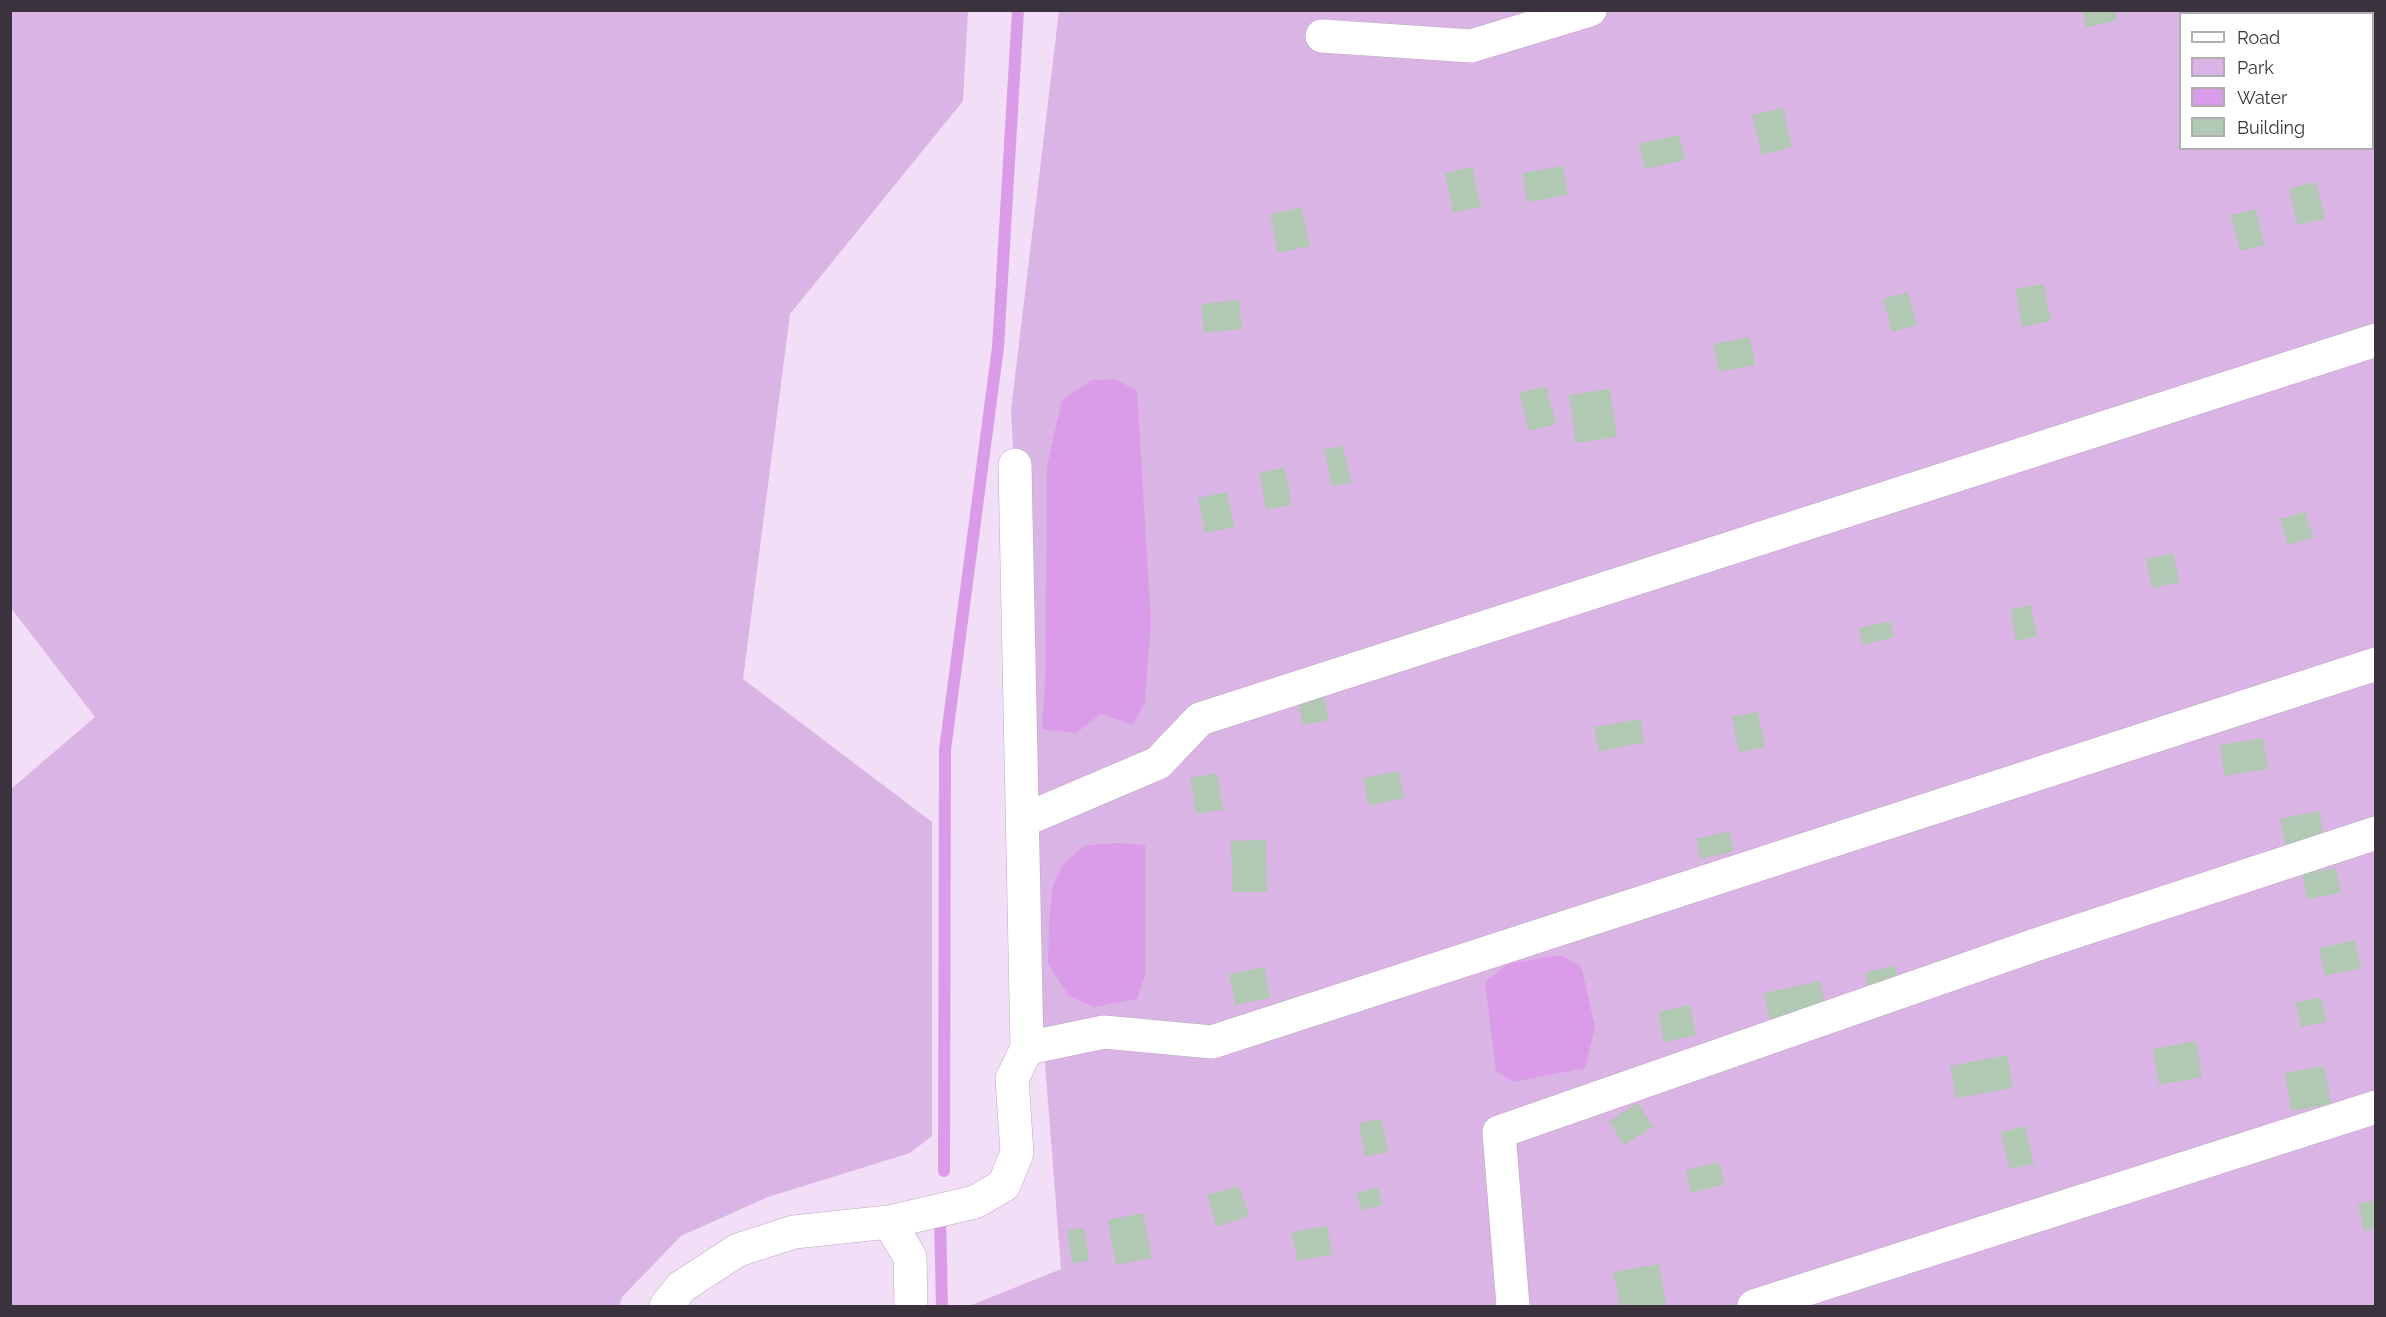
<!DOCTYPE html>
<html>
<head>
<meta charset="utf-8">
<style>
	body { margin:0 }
	#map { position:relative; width:2386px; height:1317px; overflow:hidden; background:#f3def8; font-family:Raleway,sans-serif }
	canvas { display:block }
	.frame { position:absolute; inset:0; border:12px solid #3a323c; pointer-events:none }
	.legend { position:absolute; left:2179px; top:12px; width:195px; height:138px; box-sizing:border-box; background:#fff; border:2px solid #b0adb1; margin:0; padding:8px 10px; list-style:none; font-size:18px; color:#3a323c }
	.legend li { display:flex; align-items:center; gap:12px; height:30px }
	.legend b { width:30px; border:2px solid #b0adb1 }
</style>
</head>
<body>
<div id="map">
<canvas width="2386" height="1317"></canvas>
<div class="frame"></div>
<ul class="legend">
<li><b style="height:8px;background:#fff"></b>Road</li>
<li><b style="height:16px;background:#dab4e4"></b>Park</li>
<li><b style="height:16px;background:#da9ce9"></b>Water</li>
<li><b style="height:16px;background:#b1c9b3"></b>Building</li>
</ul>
</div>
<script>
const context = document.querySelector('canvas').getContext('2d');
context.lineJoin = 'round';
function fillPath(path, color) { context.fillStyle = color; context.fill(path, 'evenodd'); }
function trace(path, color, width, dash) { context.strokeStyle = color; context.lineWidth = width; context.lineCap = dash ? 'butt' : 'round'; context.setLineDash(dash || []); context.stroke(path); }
fillPath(new Path2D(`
	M11,10L968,11L963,101L790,314L743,679L932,822V1136L910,1153L768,1197L681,1236L622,1297L619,1306H11V789L95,717L11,608Z
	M1059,11H2375V1306H969L1061,1269L1045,1063L1011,410ZM2180,14H2372V148H2180Z`), '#dab4e4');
fillPath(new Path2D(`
	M1116,379L1137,391L1151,621L1145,702L1133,725L1101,714L1076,733L1042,729L1045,683L1047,466L1062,400L1092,380Z
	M1116,843L1145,845V976L1137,999L1094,1007L1068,995L1048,964L1049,921L1053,886L1062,866L1083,846Z
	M1560,955L1581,966L1595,1027L1585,1068L1513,1082L1496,1071L1485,982L1508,964Z`), '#da9ce9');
trace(new Path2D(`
	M944,1171L945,750L998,347L1018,10
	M940,1217L942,1306`), '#da9ce9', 12);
fillPath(new Path2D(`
	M2082,10H2115L2117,20L2086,28Z
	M1783,108L1792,147L1762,155L1752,115Z
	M1679,135L1685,160L1645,169L1639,144Z
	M1563,166L1568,195L1527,202L1522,173Z
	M1472,167L1481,207L1453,213L1445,173Z
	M2316,182L2325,219L2298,225L2289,189Z
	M1302,207L1310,246L1278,253L1270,214Z
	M2256,209L2264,245L2240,251L2231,215Z
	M2044,284L2051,321L2022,327L2015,289Z
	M1908,292L1917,325L1892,332L1883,299Z
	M1239,300L1242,329L1204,333L1201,304Z
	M1750,337L1755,365L1719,372L1713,344Z
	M1546,386L1556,424L1529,431L1519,393Z
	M1610,389L1617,437L1576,443L1569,395Z
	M1343,446L1351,482L1332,487L1324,450Z
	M1285,468L1291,505L1266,510L1260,472Z
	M1227,492L1234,527L1205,533L1198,498Z
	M2305,512L2313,537L2288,545L2280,519Z
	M2173,553L2179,582L2152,588L2146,559Z
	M2031,605L2037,637L2016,641L2011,609Z
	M1890,621L1894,637L1863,645L1859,628Z
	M1323,692L1329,720L1303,725L1297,698Z
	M1758,712L1765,747L1739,752L1732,716Z
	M1640,719L1644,743L1599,751L1594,727Z
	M2263,738L2268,769L2225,776L2220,745Z
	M1399,771L1404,798L1369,806L1363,778Z
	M1217,773L1223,810L1196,814L1190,778Z
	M2319,811L2325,841L2286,849L2280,819Z
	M1729,831L1734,851L1700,859L1696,839Z
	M1266,840L1267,892H1232L1231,841Z
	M2336,868L2341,893L2307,899L2302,874Z
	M2355,940L2361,968L2325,976L2319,948Z
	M1895,966L1899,989L1870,995L1865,972Z
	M1264,967L1270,998L1235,1005L1229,974Z
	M1820,981L1827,1013L1771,1025L1764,993Z
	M2321,997L2327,1022L2301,1027L2295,1003Z
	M1690,1005L1696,1035L1664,1042L1658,1012Z
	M2196,1041L2202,1077L2159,1085L2153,1049Z
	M2007,1055L2013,1088L1956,1098L1950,1066Z
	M2324,1066L2331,1104L2291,1111L2285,1073Z
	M1638,1103L1653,1127L1624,1145L1609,1121Z
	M1382,1119L1388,1152L1365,1157L1359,1123Z
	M2025,1126L2034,1164L2010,1169L2001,1132Z
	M1719,1162L1725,1184L1691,1193L1686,1170Z
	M1239,1186L1249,1216L1217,1227L1207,1195Z
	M1377,1187L1383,1204L1362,1211L1356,1194Z
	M2376,1200V1228L2364,1231L2358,1204Z
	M1143,1213L1152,1258L1116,1265L1108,1220Z
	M1327,1226L1332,1254L1297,1261L1292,1232Z
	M1084,1228L1089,1261L1072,1263L1067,1230Z
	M1659,1264L1666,1306H1620L1613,1272Z`), '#b1c9b3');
const minor = new Path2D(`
	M1322,36L1471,46L1590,10
	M1024,820L1158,763L1200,719L2376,340
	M1027,1048L1104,1032L1212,1042L2376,664
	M889,1222L910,1257L911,1306
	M666,1306L681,1287L738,1250L794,1232L889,1222L975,1202L1004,1185L1017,1153L1012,1079L1027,1048L1015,465
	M1513,1306L1499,1132L2041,943L2376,833
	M1754,1306L2376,1107`);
trace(minor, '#bda9c1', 34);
trace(minor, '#fff', 33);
</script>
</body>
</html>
